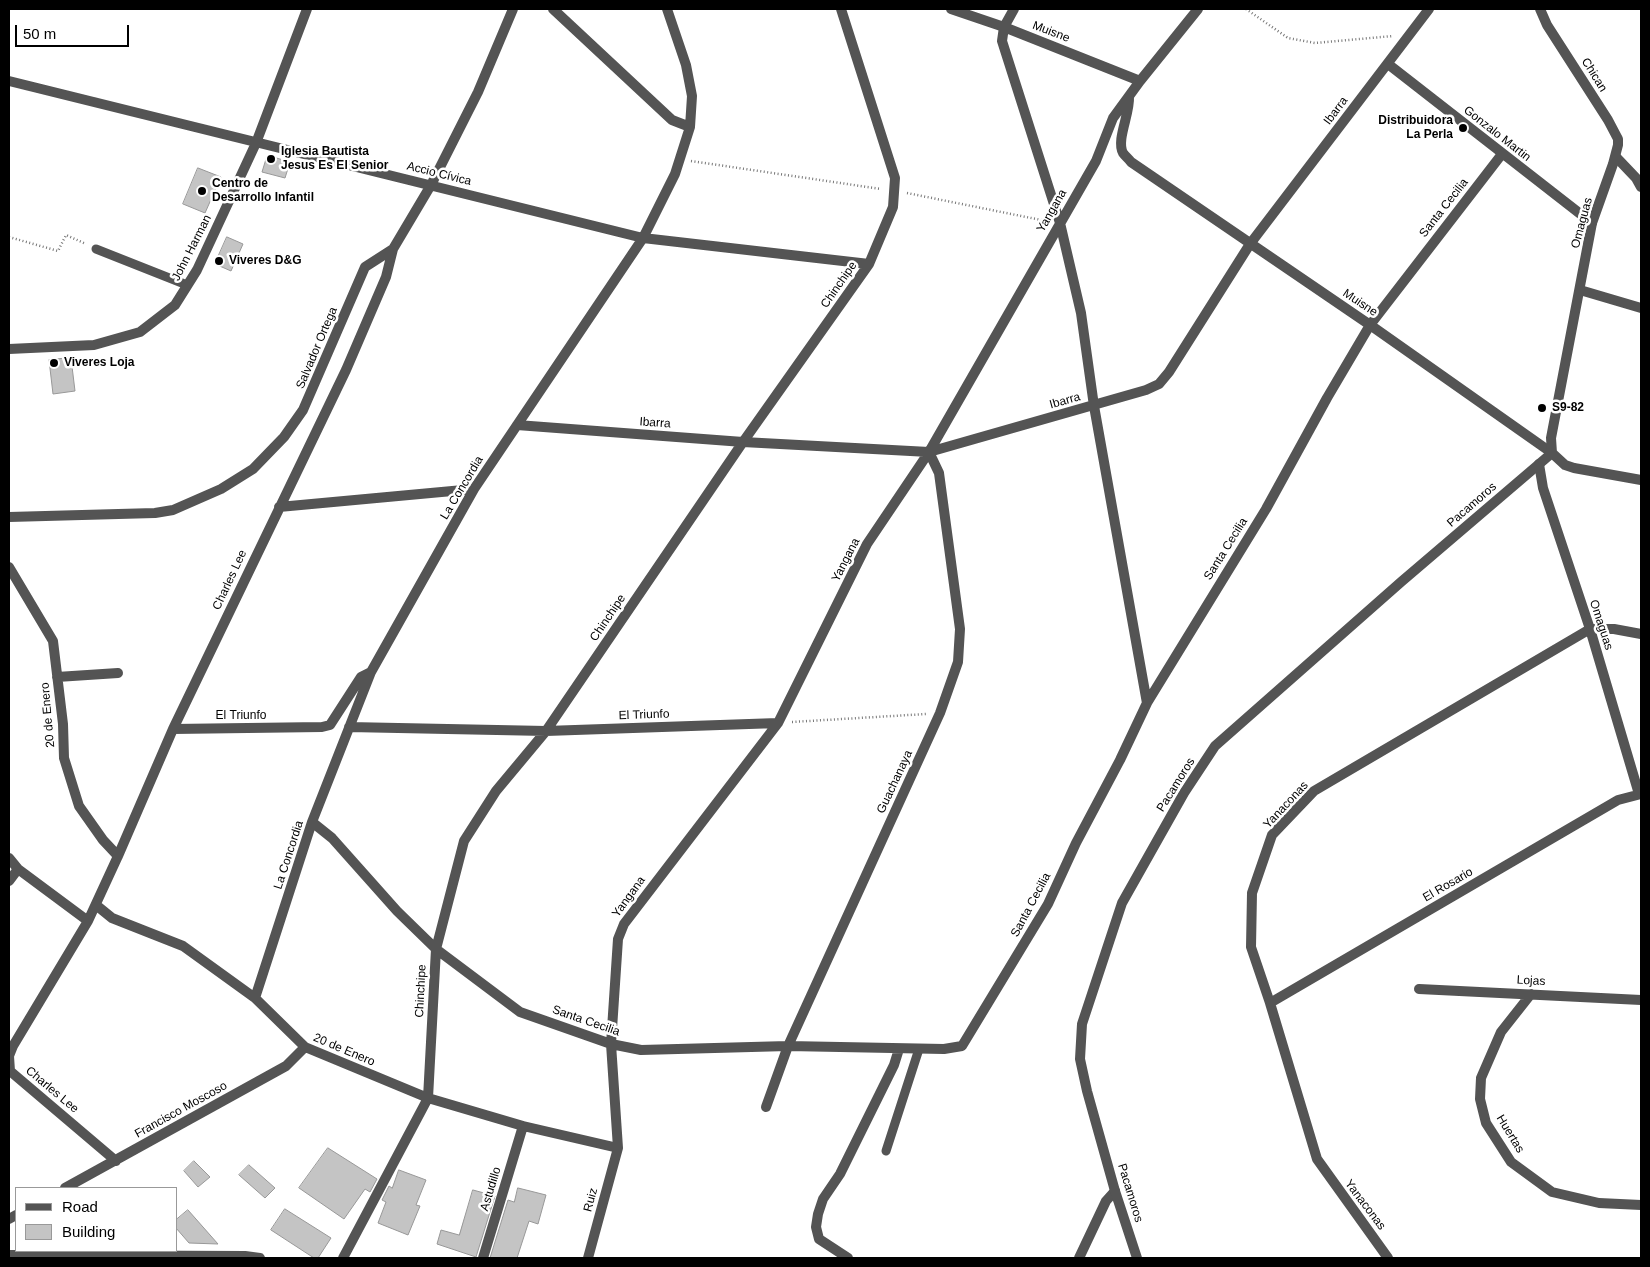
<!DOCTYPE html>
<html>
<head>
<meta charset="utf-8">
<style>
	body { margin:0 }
	#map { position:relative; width:1650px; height:1267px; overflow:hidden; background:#fff; font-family:Arial,sans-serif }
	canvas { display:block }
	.frame { position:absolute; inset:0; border:10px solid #000; pointer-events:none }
	.legend { position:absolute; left:15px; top:1187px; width:162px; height:65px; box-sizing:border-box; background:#fff; border:1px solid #999; margin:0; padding:6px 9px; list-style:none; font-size:15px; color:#000 }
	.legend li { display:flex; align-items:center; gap:10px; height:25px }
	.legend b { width:25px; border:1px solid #999 }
	.scale { position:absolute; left:15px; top:25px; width:114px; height:22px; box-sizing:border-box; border:2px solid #000; border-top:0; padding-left:6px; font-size:15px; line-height:18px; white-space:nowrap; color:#000; -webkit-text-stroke:4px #fff; paint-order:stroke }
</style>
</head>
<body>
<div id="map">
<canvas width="1650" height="1267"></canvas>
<div class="frame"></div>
<ul class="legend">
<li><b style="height:6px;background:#545454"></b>Road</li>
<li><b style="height:14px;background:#c4c4c4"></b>Building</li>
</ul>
<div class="scale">50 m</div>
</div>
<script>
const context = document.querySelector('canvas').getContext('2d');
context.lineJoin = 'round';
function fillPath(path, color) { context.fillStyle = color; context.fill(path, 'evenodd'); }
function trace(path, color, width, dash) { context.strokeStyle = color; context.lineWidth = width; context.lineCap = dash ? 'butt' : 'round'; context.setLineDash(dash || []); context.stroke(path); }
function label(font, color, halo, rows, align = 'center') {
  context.font = font + ' Arial,sans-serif'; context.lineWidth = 5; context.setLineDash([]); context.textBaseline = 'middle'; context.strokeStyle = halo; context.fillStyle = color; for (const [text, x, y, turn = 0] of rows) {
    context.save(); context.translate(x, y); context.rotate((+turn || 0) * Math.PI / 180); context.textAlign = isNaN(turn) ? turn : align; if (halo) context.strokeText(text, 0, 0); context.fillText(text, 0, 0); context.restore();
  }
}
const building = new Path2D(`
	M273,157L290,162L285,178L262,172L266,159Z
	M198,168L221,177L205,213L183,204Z
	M227,237L243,244L231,271L215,264Z
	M71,358L75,391L53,394L49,360Z
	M328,1148L377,1179L370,1192L365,1189L344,1219L299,1188Z
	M194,1161L210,1177L198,1187L184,1171Z
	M249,1165L275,1188L265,1198L239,1175Z
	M399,1170L426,1180L416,1205L420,1206L408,1235L378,1223L386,1202L382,1200L389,1186L392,1188Z
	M518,1188L546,1195L538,1224L529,1221L517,1258H490L508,1200L514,1202Z
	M473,1190L495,1196L476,1257L437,1244L441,1230L459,1235Z
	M285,1209L331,1238L318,1258H314L271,1230Z
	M188,1210L218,1244L189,1243L176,1228V1220Z`);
fillPath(building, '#c4c4c4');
trace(building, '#989898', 1);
trace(new Path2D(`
	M1246,9L1288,38L1315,43L1393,36
	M691,161L881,189
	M907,193L1046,221
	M9,237L58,251L66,235L86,244
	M792,722L926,714`), '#767676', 2.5, [1, 2.5]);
trace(new Path2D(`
	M96,249L187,285
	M886,1151L919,1049`), '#545454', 9);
trace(new Path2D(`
	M553,9L672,120L690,127
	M951,9L1004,27L1140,81
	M1014,9L1004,27L1002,41L1060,223L1081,313L1094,406L1147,703
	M1388,64L1592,223
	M9,81L643,238L869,264
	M1129,97C1130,114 1116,140 1123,153C1125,156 1129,159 1131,162L1373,327L1552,453
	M1616,157L1636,178L1641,187
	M1580,290L1641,308
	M9,349L94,345L140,332L175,305L197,270L256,143L307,9
	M517,425L743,442L929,452L1146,390L1159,384L1169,372L1250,244L1429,9
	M1539,464L1543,488L1590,629L1639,794
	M279,507L474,489
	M9,517L155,513L173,510L221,489L253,469L284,437L303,410L365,267L393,249L431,185L478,92L513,9
	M9,567L53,641L63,724L64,758L79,806L103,840L118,856
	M57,677L118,673
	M349,727L546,731L778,723
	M173,729L322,727L330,725L361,677L371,672
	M312,822L332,838L397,911L436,949L520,1012L611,1044L641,1050L788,1046L944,1049L962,1046L1048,904L1076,843L1120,760L1147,703L1266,509L1327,398L1370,325L1502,154
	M9,858L18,869L88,921L13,1046L9,1056L10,1071L116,1161
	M9,881L18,869
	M96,905L112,918L183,946L255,998L305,1047L428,1098L523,1126L618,1148
	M88,921L118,856L173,729L346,370L386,277L393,249
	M1419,989L1641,1000
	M1531,994L1501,1032L1481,1078L1480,1099L1486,1123L1511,1162L1552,1192L1599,1203L1641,1205
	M255,998L312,822L371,672L474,489L643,238L675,174L690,127L692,96L686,65L667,9
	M1270,1003L1618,800L1641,794
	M766,1107L788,1046L940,713L958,662L960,629L939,473L929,452
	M65,1188L286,1066L305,1047
	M9,1219L16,1215
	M9,1255L245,1256L260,1258
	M343,1258L428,1098L436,949L464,841L496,791L546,731L743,442L869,264L893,207L895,178L841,9
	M483,1258L523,1126
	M588,1258L618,1148L611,1044L618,939L624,924L778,723L867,544L929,452L1096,161L1113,118L1140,81L1198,9
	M848,1258L819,1239L816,1227L818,1214L823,1199L840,1174L894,1065L899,1049
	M1079,1258L1106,1201L1115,1191
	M1388,1258L1317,1159L1270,1003L1251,947L1252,893L1272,835L1314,791L1590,629H1614L1641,634`), '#545454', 10);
trace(new Path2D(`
	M1540,9L1547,25L1608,120L1618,139V145L1613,164L1592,223L1551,438L1552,453
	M1552,453L1565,465L1574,468L1641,480
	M1137,1258L1115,1191L1087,1091L1080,1059L1082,1024L1122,903L1184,793L1215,746L1401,582L1552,453`), '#545454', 10);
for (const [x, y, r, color] of [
	[1463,128,5,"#000"],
	[271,159,5,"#000"],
	[202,191,5,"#000"],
	[219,261,5,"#000"],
	[54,363,5,"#000"],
	[1542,408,5,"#000"]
]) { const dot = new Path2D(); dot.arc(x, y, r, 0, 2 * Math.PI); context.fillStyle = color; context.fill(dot); trace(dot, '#fff', 2); }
label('12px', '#000', '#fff', [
	["Muisne",1051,32,21],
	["Chican",1594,75,58],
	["Ibarra",1336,111,-53],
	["Gonzalo Martin",1497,134,38],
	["Accio Cívica",439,174,14],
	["Santa Cecilia",1444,208,-52],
	["Yangana",1052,211,-60],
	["Omaguas",1582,223,-75],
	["John Harman",192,248,-63],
	["Chinchipe",839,285,-55],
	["Muisne",1360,303,34],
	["Salvador Ortega",317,348,-67],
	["Ibarra",1065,401,-16],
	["Ibarra",655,423,4],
	["La Concordia",462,488,-59],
	["Pacamoros",1472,505,-41],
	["Santa Cecilia",1226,549,-58],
	["Yangana",846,560,-63],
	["Charles Lee",230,580,-65],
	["Chinchipe",608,618,-56],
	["Omaguas",1601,625,72],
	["20 de Enero",48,715,-95],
	["El Triunfo",644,715,-2],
	["El Triunfo",241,716],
	["Guachanaya",895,782,-65],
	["Pacamoros",1176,785,-58],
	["Yanaconas",1286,805,-47],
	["La Concordia",289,855,-72],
	["El Rosario",1448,885,-30],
	["Yangana",629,897,-54],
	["Santa Cecilia",1031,905,-62],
	["Lojas",1531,981,3],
	["Chinchipe",421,991,-87],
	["Santa Cecilia",586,1021,19],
	["20 de Enero",344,1050,23],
	["Charles Lee",52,1090,40],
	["Francisco Moscoso",181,1110,-29],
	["Huertas",1510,1134,59],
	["Astudillo",491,1189,-73],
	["Pacamoros",1130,1193,73],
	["Ruiz",591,1200,-75],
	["Yanaconas",1365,1205,53]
]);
label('bold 12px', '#000', '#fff', [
	["Distribuidora",1453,121,"right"],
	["La Perla",1453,135,"right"],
	["Iglesia Bautista",281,152],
	["Jesus Es El Senior",281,166],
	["Centro de",212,184],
	["Desarrollo Infantil",212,198],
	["Viveres D&G",229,261],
	["Viveres Loja",64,363],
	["S9-82",1552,408]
], 'left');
</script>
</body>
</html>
